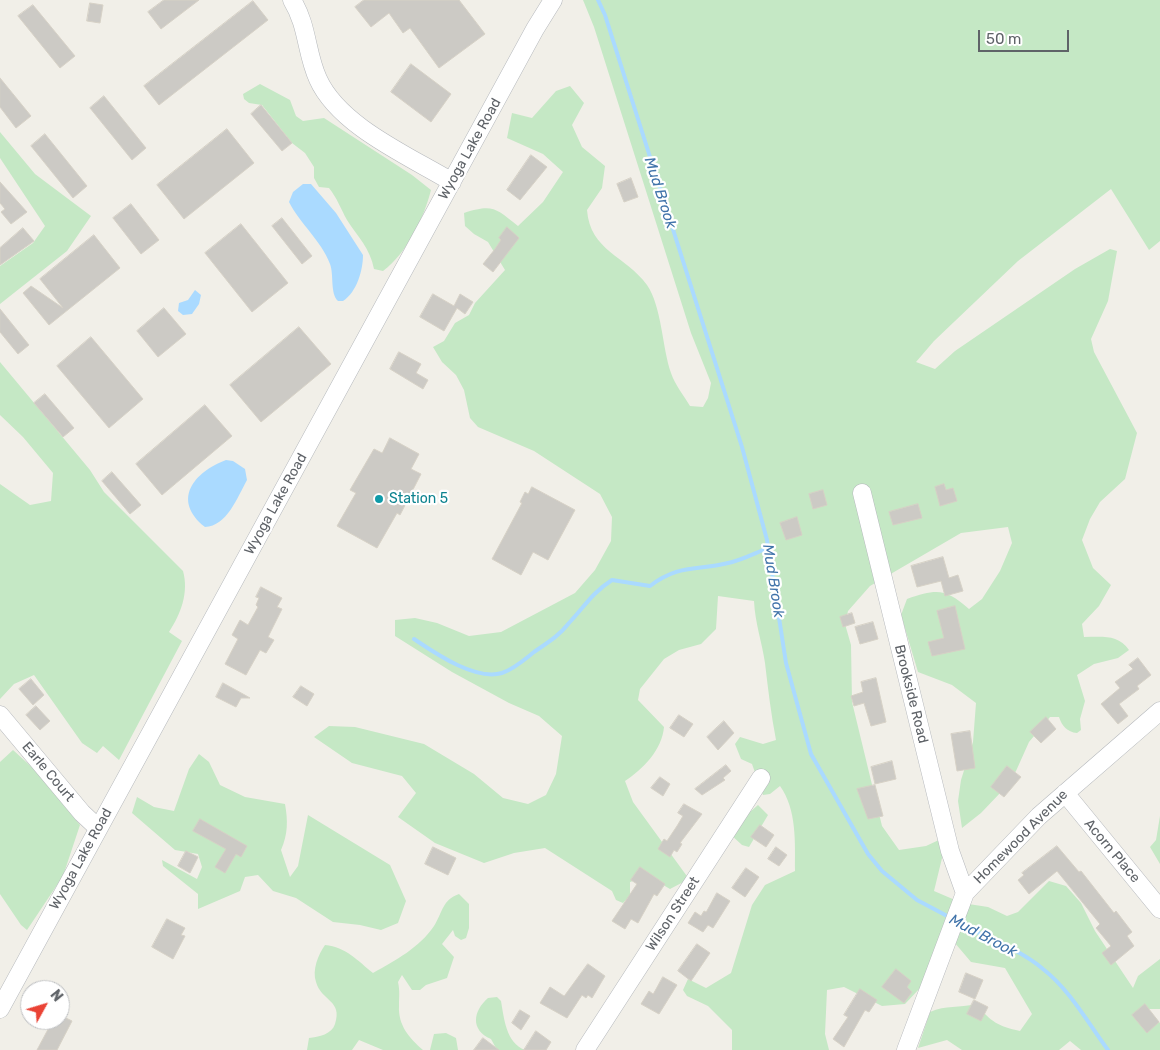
<!DOCTYPE html>
<html>
<head>
<meta charset="utf-8">
<style>
	body { margin:0 }
	#map { position:relative; width:1160px; height:1050px; overflow:hidden; background:#f1efe8; font-family:Rubik,sans-serif }
	canvas { display:block }
	.north { position:absolute; left:20px; top:980px; width:50px; height:50px; box-sizing:border-box; background:#fff; border:1px solid #bfc1c3; border-radius:50%; rotate:51deg; font-size:14px; font-weight:700; line-height:20px; text-align:center; color:#5f6368 }
	.north::after { content:''; display:block; margin:auto; width:18px; height:22px; background:#ea4335; clip-path:polygon(50% 0,100% 100%,50% 72%,0 100%) }
	.scale { position:absolute; left:978px; top:30px; width:91px; height:22px; box-sizing:border-box; border:2px solid #5f6368; border-top:0; padding-left:6px; font-size:15px; line-height:18px; white-space:nowrap; color:#5f6368; -webkit-text-stroke:4px #fff; paint-order:stroke }
</style>
</head>
<body>
<div id="map">
<canvas width="1160" height="1050"></canvas>
<div class="north">N</div>
<div class="scale">50 m</div>
</div>
<script>
const context = document.querySelector('canvas').getContext('2d');
context.lineJoin = 'round';
function fillPath(path, color) { context.fillStyle = color; context.fill(path, 'evenodd'); }
function trace(path, color, width, dash) { context.strokeStyle = color; context.lineWidth = width; context.lineCap = dash ? 'butt' : 'round'; context.setLineDash(dash || []); context.stroke(path); }
function label(font, color, halo, rows, align = 'center') {
  context.font = font + ' Rubik,sans-serif'; context.lineWidth = 4.5; context.setLineDash([]); context.textBaseline = 'middle'; context.strokeStyle = halo; context.fillStyle = color; for (const [text, x, y, turn = 0] of rows) {
    context.save(); context.translate(x, y); context.rotate((+turn || 0) * Math.PI / 180); context.textAlign = isNaN(turn) ? turn : align; if (halo) context.strokeText(text, 0, 0); context.fillText(text, 0, 0); context.restore();
  }
}
fillPath(new Path2D(`
	M583,0H1160V241L1149,250L1111,189L1018,261L934,341L916,362L935,369L955,351L1075,269L1110,249L1117,251L1108,301L1091,339L1094,352L1137,433L1125,479L1100,502L1090,519L1082,540L1093,568L1111,585L1099,606L1082,624L1084,637C1102,637 1118,634 1129,650L1118,658L1094,664L1077,675L1085,701L1080,719L1081,730L1077,733C1067,732 1062,726 1059,717H1050L1029,742L1016,771L1002,791L981,813L962,828L958,801L961,780L973,742L976,703L952,685L918,672L901,615L907,599C937,589 945,588 969,609L982,599L1000,571L1012,543L1008,527L961,533L870,586L848,611L845,624L851,645L852,702L882,826L899,850L926,846L941,839L944,850L934,891L962,903L988,907L1007,916L1018,912L1049,881L1066,886L1081,903L1095,931L1133,988L1138,976L1160,959V1009H1148L1160,1023V1050H1081L1070,1041L1059,1050H962L947,1040L918,1048L930,1012C946,1005 959,1008 976,1004C991,1022 998,1026 1020,1031L1032,1014L1005,968L971,962L949,936L921,987L905,1004L882,1006L844,987L827,990L825,1034L829,1050H732V1030L708,1006L687,996L683,990L688,979L706,988L731,973L752,905L765,885L795,871C795,842 797,810 780,786L770,794L763,795L752,764L741,759L735,744L740,737L763,744L776,740C771,714 768,689 765,663C762,642 755,623 754,601L718,596L716,629L701,644L679,650L664,659L640,689L638,700L664,727C662,750 643,769 625,781L633,802L689,879L670,889L648,876L630,882V896L623,903L616,900L612,891L545,848L514,853L484,863L435,843L398,817L416,793L402,776L352,763L314,737L329,726L355,727L424,744L474,774L503,798L528,804L546,795L556,774L562,736L539,716L509,703L452,672L395,636V620L415,618L437,623L469,636L501,632L575,593L595,570L611,541L612,517L600,494L534,451L478,427L470,418L464,390L456,375L442,362L433,347L444,341L455,323L469,315L475,303L505,270L488,242L474,234L465,226L464,213C493,204 495,208 518,226L543,202L563,172L543,154L507,138L512,113L532,118L556,91L570,86L584,103L572,125L582,147L605,166L602,188L587,210C590,251 626,256 647,285C662,307 662,347 671,373C675,385 684,396 690,406L703,407L708,398L711,383L691,333L594,27Z
	M260,84L290,100L296,116L303,121L324,118L412,175L431,190C424,218 407,253 383,271L374,269C370,248 358,237 347,220C341,209 337,198 329,188L319,187L314,178V167L305,153L292,143L262,105L249,103L244,99L243,94Z
	M0,132L35,174L91,216L67,251L0,304V266L33,243L45,226L0,158Z
	M0,362L90,470L104,492L183,571C189,592 181,614 169,632L182,641L119,760L103,746L97,753L82,743L34,675L14,684L0,699V484L30,505L51,501L53,473L23,437L0,415Z
	M13,750L36,771L80,825L63,876L27,930L21,925L0,894V762Z
	M199,754L209,762L220,785L245,797L285,804C288,821 288,834 281,850L290,877L298,866L308,815L390,865L406,901L398,923L381,930L360,925L333,922L296,898L273,891L258,875L245,877L240,891L198,909V894L163,866L162,860L197,879L202,867L198,854L175,850L132,813L137,797L154,807L174,811L189,769Z
	M758,805L768,815L749,847L742,845L730,834L735,825Z
	M1160,816V864L1150,847L1156,840Z
	M459,894L469,904V928L466,938L461,940L455,936L453,930L442,944L454,957L447,978L426,985L420,990H412L402,975L398,982C400,991 399,997 399,1006C398,1025 409,1038 423,1050H383L359,1040L352,1050H307L309,1038C319,1037 332,1034 335,1024C343,1000 321,1001 316,982C312,970 318,955 325,945C346,947 358,961 373,973C396,960 419,948 434,926C443,912 442,900 459,894Z
	M497,997L501,1001C504,1018 506,1043 525,1050H497L491,1039C470,1030 473,1011 488,998Z
	M446,1033L456,1038L458,1050H430L434,1034Z`), '#c5e8c5');
fillPath(new Path2D(`
	M303,184H311L336,213L363,255C363,270 357,292 343,301H338C330,294 334,274 330,264C321,240 300,224 289,202L293,192Z
	M195,290L201,295L199,304L192,314L183,315L178,311L179,303L188,300Z
	M226,460L233,461L245,469L247,480C237,498 227,526 205,527C171,500 194,472 226,460Z`), '#aadaff');
trace(new Path2D(`
	M598,0L605,15L742,447L767,540L786,663L811,754L868,854L882,871L917,900L951,918
	M414,639C435,653 475,681 502,673C514,669 524,660 534,652C547,643 559,636 569,623C585,606 592,593 612,580L650,586C679,564 696,571 728,563C742,560 755,553 768,548
	M959,923C987,938 1019,949 1043,969C1070,990 1088,1023 1108,1050`), '#aadaff', 4);
const building = new Path2D(`
	M164,0H199L161,29L148,12Z
	M364,0H459L485,34L439,68L410,28L403,33L389,13L371,27L355,7Z
	M253,1L268,20L159,105L144,86Z
	M90,3L103,5L100,23L87,21Z
	M33,5L75,56L60,68L18,16Z
	M411,64L451,94L431,122L391,92Z
	M0,78L31,116L16,128L0,107Z
	M104,96L146,148L132,160L90,108Z
	M261,105L292,143L282,151L251,114Z
	M227,129L254,163L184,219L157,185Z
	M45,134L87,186L73,198L31,146Z
	M531,155L547,167L520,200L507,190Z
	M631,178L638,197L624,202L617,184Z
	M0,182L27,212L11,224L1,212L5,209L0,203Z
	M131,204L159,240L141,254L113,218Z
	M282,218L312,256L302,264L272,226Z
	M241,224L288,283L252,312L205,253Z
	M507,227L519,238L493,272L483,264L495,249L501,240L499,238Z
	M23,228L34,241L0,265V248Z
	M94,235L120,268L49,325L23,293L31,286L63,308L40,279Z
	M433,294L454,306L460,294L473,302L465,314L457,308L444,331L420,317Z
	M164,308L186,334L158,357L137,331Z
	M0,309L29,345L18,354L0,332Z
	M299,327L331,364L261,422L230,385Z
	M91,337L143,399L109,428L57,366Z
	M399,352L421,364L416,373L428,380L423,389L390,369Z
	M45,394L74,428L63,437L34,403Z
	M205,405L232,436L162,495L136,464Z
	M390,438L419,454L411,469L421,474L400,515L397,513L377,548L337,526L356,493L350,490L374,449L382,453Z
	M112,472L141,505L130,514L102,481Z
	M944,484L946,490L953,488L957,501L940,506L935,487Z
	M532,487L575,510L548,560L533,552L521,575L492,559L522,503L520,502L525,492L528,494Z
	M823,490L827,505L813,509L809,494Z
	M918,504L922,518L893,525L889,512Z
	M797,517L802,535L786,540L780,523Z
	M943,557L949,578L958,575L963,591L945,596L941,581L917,587L911,566Z
	M261,587L282,598L277,607L282,609L268,637L274,640L266,653L260,650L246,675L225,664L238,639L232,635L240,620L248,625L258,607L256,605L259,598L256,597Z
	M955,606L965,649L932,656L928,642L944,638L937,611Z
	M852,613L855,623L843,627L840,617Z
	M873,622L878,639L860,644L855,627Z
	M1138,658L1151,675L1137,686L1139,689L1119,704L1128,716L1118,724L1101,704L1120,688L1115,682L1133,669L1129,665Z
	M876,678L886,722L871,726L864,703L854,706L851,696L863,692L861,682Z
	M31,679L44,695L33,705L19,689Z
	M223,683L243,694L250,698H241L236,707L216,697Z
	M301,686L314,694L307,706L293,697Z
	M36,706L50,721L40,730L26,715Z
	M679,715L693,724L684,737L670,728Z
	M1046,717L1056,729L1041,743L1030,732Z
	M724,721L734,733L718,750L707,737Z
	M970,731L975,768L957,771L951,734Z
	M892,761L896,779L875,784L871,767Z
	M726,765L731,771L723,778L725,780L702,795L695,789Z
	M1007,766L1021,777L1004,797L991,787Z
	M660,777L670,784L663,796L651,788Z
	M875,785L883,816L868,819L857,789Z
	M684,804L702,814L680,843L682,844L677,852L674,850L670,857L658,849L664,839L667,841L677,826L683,816L678,813Z
	M200,819L247,846L241,857L236,854L225,873L215,867L226,849L193,831Z
	M760,825L774,835L766,847L751,837Z
	M1057,846L1079,872L1081,871L1114,913L1116,911L1132,932L1127,936L1134,946L1111,965L1102,953L1111,946L1096,928L1100,924L1057,871L1029,894L1018,880L1024,875L1022,873Z
	M433,847L456,858L448,875L425,864Z
	M776,847L787,855L779,866L768,859Z
	M186,851L198,857L190,873L178,866Z
	M640,867L665,884L657,896L654,894L638,923L631,919L625,929L612,921L637,884L631,880Z
	M746,868L759,877L745,897L732,888Z
	M717,893L730,901L713,928L708,925L703,932L688,923L695,912L701,916L704,911L706,912Z
	M167,919L185,928L181,935L185,936L173,959L152,947Z
	M697,944L710,953L691,981L678,971Z
	M588,964L605,976L592,998L588,995L586,998L582,995L567,1018L540,1003L550,987L564,996Z
	M896,969L911,981L907,987L912,992L904,1003L882,987Z
	M966,973L983,980L975,999L959,992Z
	M663,977L677,985L659,1014L641,1004L649,991L653,994Z
	M860,989L877,1000L869,1012L865,1010L844,1047L833,1039L848,1017L844,1015Z
	M974,1000L988,1007L981,1021L967,1014Z
	M1145,1004L1159,1022L1147,1033L1132,1015Z
	M520,1010L530,1016L521,1030L512,1023Z
	M60,1015L72,1021L57,1050H37L53,1020H60Z
	M536,1031L551,1042L546,1050H524Z
	M483,1038L499,1050H474Z`);
fillPath(building, '#cccac5');
trace(building, '#d6d1c6', 1);
const minor = new Path2D(`
	M292,0C308,26 306,53 318,79C339,126 409,156 452,182
	M862,493L950,851L965,893
	M0,715L82,813L98,828
	M1065,793L1160,909
	M0,1009L535,29L553,0
	M585,1050L761,778
	M906,1050L965,893L1039,816L1160,711`);
trace(minor, '#b5b8bc', 19);
trace(minor, '#fff', 18);
for (const [x, y, r, color] of [
	[379,499,5,"#0f9aa8"]
]) { const dot = new Path2D(); dot.arc(x, y, r, 0, 2 * Math.PI); context.fillStyle = color; context.fill(dot); trace(dot, '#fff', 2); }
label('14px', '#5f6368', '#fff', [
	["Wyoga Lake Road",470,149,-61],
	["Wyoga Lake Road",276,504,-61],
	["Brookside Road",911,694,76],
	["Earle Court",48,772,50],
	["Homewood Avenue",1021,837,-45],
	["Acorn Place",1112,851,50],
	["Wyoga Lake Road",81,859,-61],
	["Wilson Street",673,914,-57]
]);
label('14px', '#0d838f', '#fff', [
	["Station 5",389,499]
], 'left');
label('italic 15px', '#4174aa', '#fff', [
	["Mud Brook",660,193,72],
	["Mud Brook",773,581,81],
	["Mud Brook",983,936,28]
]);
</script>
</body>
</html>
